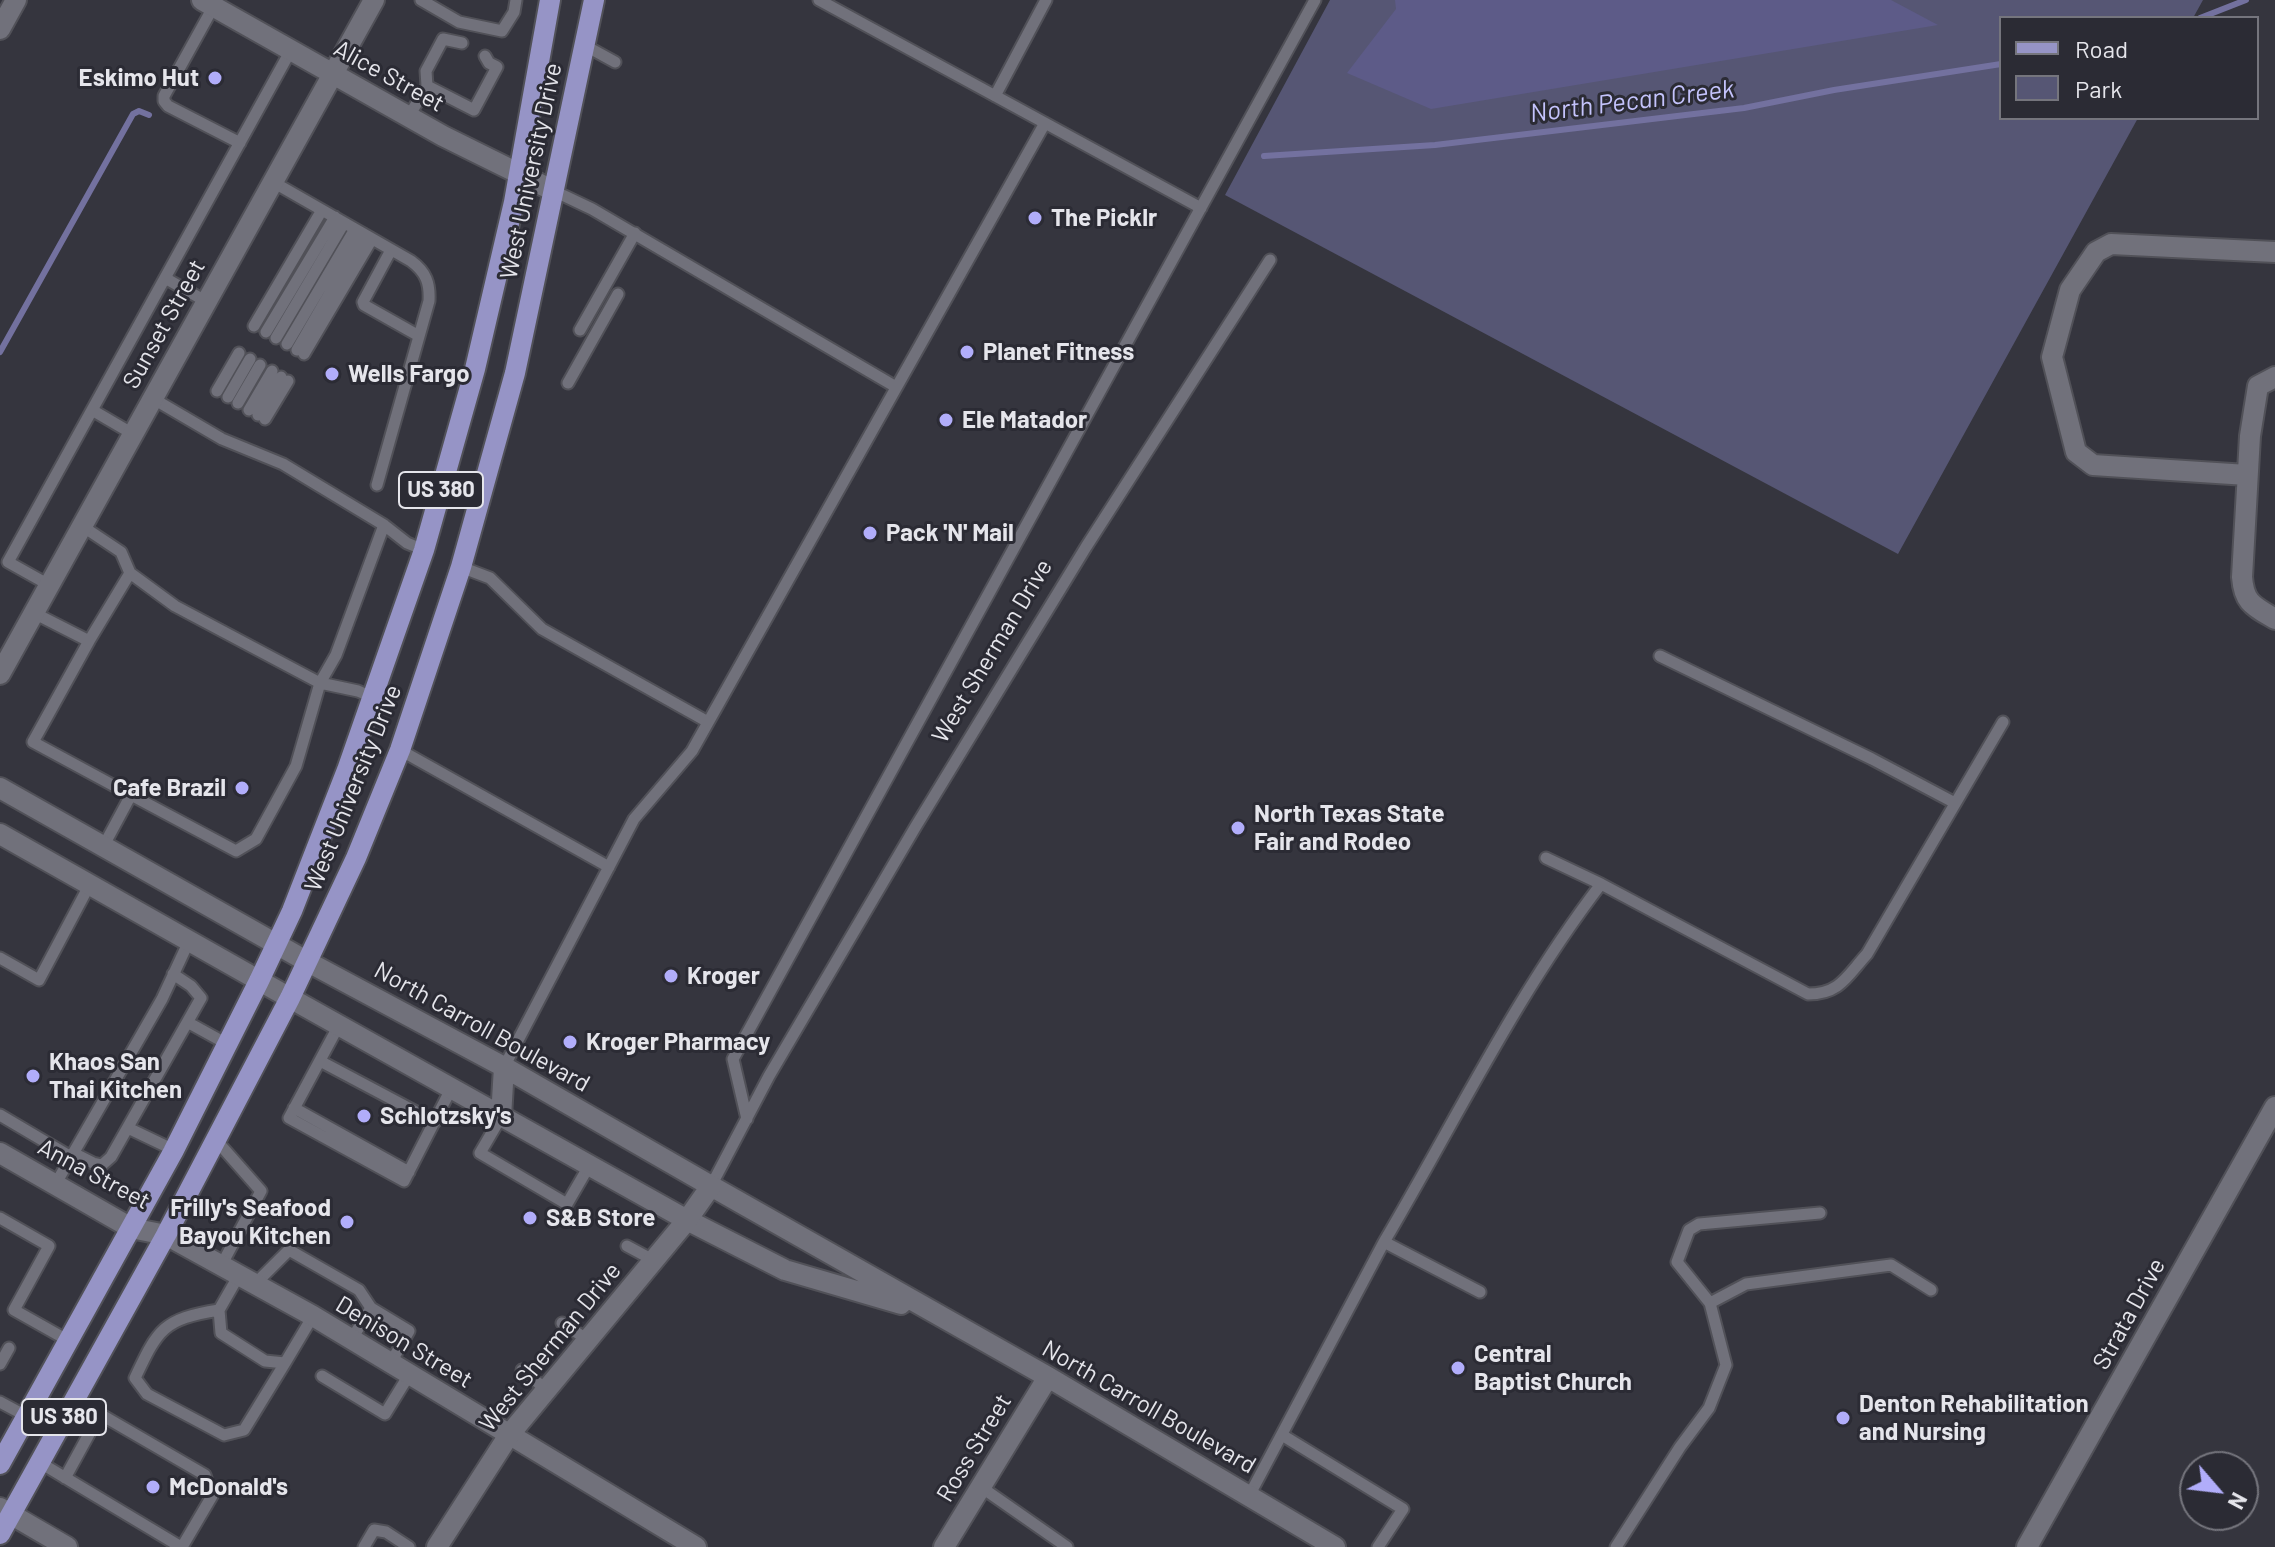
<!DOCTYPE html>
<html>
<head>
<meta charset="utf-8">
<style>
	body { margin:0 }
	#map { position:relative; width:2275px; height:1547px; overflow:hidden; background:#35353e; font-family:Barlow,sans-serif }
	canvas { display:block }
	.legend { position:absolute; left:1999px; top:16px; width:260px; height:104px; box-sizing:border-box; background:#2b2b34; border:2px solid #75757d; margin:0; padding:10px 14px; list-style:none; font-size:24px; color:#e5e5eb }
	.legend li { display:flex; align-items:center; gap:16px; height:40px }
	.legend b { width:40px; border:2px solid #75757d }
	.north { position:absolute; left:2179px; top:1451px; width:80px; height:80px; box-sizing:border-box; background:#2b2b34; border:2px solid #75757d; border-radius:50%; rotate:118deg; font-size:22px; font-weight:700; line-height:32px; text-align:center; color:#e5e5eb }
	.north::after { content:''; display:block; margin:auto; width:28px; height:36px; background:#b1adfa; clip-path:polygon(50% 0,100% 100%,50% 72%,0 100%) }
</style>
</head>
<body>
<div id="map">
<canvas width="2275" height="1547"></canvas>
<ul class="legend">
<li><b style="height:10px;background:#9694c6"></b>Road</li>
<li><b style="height:22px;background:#565674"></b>Park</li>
</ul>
<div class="north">N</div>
</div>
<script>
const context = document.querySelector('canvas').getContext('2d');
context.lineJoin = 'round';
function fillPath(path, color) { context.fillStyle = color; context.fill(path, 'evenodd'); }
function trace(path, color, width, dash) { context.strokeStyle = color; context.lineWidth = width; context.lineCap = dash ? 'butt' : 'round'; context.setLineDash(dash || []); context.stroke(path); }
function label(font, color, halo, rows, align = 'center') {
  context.font = font + ' Barlow,sans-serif'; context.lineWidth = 6; context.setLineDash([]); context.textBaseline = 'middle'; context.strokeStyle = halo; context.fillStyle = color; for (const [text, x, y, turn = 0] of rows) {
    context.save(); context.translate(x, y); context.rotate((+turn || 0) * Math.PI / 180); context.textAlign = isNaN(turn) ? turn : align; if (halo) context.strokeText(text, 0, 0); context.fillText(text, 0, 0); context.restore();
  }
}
fillPath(new Path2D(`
	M1330,0H2203L2193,18H2001V118H2138L1898,554L1225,195Z`), '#565674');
fillPath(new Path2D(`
	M1395,0H1891L1938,25L1431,109L1347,73L1396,9Z`), '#5d5b88');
trace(new Path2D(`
	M2200,18L2246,0
	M1264,156L1435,145L1744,108L1834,90L2001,64
	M0,352L133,114L139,111L149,115`), '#73719f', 6);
const service = new Path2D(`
	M421,0L459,22L502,31L514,12L516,0
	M819,0L1201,208
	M216,2L164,96V101L168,106L240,143
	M584,45L615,62
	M427,86L474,110L497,67L489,63L485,56
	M995,96L1046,0
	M409,116L427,86L426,71L443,39L462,43
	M273,182L411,261C426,272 430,283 429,301L377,485
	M554,191L592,209L896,387
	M391,250L363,302L364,305L419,336
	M165,278L207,302
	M254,326L322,210
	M580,330L635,233
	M266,332L335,217
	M276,338L344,223
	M287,344L355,229
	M297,350L364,234
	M304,354L372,239
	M568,383L618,294
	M217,391L239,353
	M228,397L250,359
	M152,398L222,439L283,464L384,525L407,543L424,550
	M238,403L260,365
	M92,410L133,434
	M249,410L272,371
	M258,415L281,377
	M265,419L288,381
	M82,526L121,552L130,573L175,606L320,683L296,766L256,839L236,851L131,795L103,847
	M461,567L490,578L542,629L708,722
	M49,585L8,562L291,50
	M34,613L89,641L33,742L131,795
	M89,641L130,573
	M1660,656L1872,759L1955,803
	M374,698L358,691L320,683L336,655L384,525
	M400,750L609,867
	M1546,858L1601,884
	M0,958L39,980L90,884
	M189,1023L227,1044
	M339,1025L289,1118L404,1181L451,1089
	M320,1061L435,1122
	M504,1067L634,819L692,751L1045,123
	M294,1108L409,1172
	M0,1115L71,1157
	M501,1117L480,1153L567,1204L589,1166
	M747,1119L733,1059L1315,0
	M128,1128L174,1150
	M216,1140L261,1191L221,1266
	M73,1153L93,1163L102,1165L111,1157L201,998L191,986L173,974
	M55,1185L162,999L189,941
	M711,1186L769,1076L916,826L1086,547L1270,260
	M0,1218L49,1246L14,1310L69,1341
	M1384,1242C1455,1122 1516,995 1601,884L1808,994C1840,994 1847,976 1867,954L2003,722
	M627,1246L653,1260
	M239,1275L219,1310L221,1333L265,1361L285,1363L313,1316
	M255,1284L289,1250L359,1290L371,1308
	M1710,1303L1746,1284L1891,1265L1931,1290
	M219,1310C163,1319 158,1329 135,1378L147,1394L224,1435L244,1430L285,1363
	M562,1323L588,1340
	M351,1340L371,1308L409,1331L390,1364
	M0,1364L9,1348
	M522,1370L547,1390
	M322,1376L385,1414L409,1375
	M74,1399L205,1475L212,1496L182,1547
	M0,1402L26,1416
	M1282,1435L1403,1509L1378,1547
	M39,1462L181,1547
	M65,1478L100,1414
	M981,1487L1067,1547
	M1249,1496L1384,1242L1480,1292
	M364,1547L374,1530L386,1532L409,1547
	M1616,1547L1680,1447L1709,1408L1726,1365L1710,1303L1677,1262L1689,1230L1699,1224L1820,1213`);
const minor = new Path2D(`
	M202,0L443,136L554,191
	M0,29L16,0
	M2275,377L2258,386L2250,436L2242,577C2244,603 2253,606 2275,619
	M2247,475L2093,465L2076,452L2052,357L2070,290L2096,252L2111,244L2275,252
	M0,674L374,0
	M0,1153L131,1228L166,1235L313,1316L696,1547
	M711,1186L1048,1377L1335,1547
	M687,1220L785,1270L901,1304
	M0,1508L67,1547
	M944,1547L1048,1377
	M2027,1547L2275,1107`);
const tertiary = new Path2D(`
	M308,962L504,1067L711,1186L687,1220L509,1435L437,1547
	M290,998L687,1220
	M501,1117L504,1067`);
const secondary = new Path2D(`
	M0,788L308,962
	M0,834L290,998`);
const primary = new Path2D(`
	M0,1464L173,1152L259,981L292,911L347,770L424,550L475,369L514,202L550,0
	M0,1534L166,1235L290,998L356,858L400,750L461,567L515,373L594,0`);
trace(service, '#515158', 15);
trace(minor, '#515158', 24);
trace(tertiary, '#515158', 24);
trace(secondary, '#515158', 24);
trace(primary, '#515158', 24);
trace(service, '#71717b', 11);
trace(minor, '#71717b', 20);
trace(tertiary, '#71717b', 20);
trace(secondary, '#71717b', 20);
trace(primary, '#9694c6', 20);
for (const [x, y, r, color] of [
	[215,78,8,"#b1adfa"],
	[1035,218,8,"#b1adfa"],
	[967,352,8,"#b1adfa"],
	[332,374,8,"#b1adfa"],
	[946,420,8,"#b1adfa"],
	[870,533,8,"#b1adfa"],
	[242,788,8,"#b1adfa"],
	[1238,828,8,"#b1adfa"],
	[671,976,8,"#b1adfa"],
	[570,1042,8,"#b1adfa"],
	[33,1076,8,"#b1adfa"],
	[364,1116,8,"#b1adfa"],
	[530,1218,8,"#b1adfa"],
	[347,1222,8,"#b1adfa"],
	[1458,1368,8,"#b1adfa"],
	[1843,1418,8,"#b1adfa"],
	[153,1487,8,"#b1adfa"]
]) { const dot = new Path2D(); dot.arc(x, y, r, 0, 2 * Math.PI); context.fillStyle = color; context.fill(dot); trace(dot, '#2b2b34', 3); }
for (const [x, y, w] of [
	[441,490,84],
	[64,1417,84]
]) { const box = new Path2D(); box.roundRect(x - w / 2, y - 18, w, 36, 6); context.fillStyle = '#2b2b34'; context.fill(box); trace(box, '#e5e5eb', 2); }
label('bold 22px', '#e5e5eb', null, [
	["US 380",441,490],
	["US 380",64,1417]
]);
label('24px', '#e5e5eb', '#2b2b34', [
	["Alice Street",389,76,29],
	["West University Drive",531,171,-78],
	["Sunset Street",164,324,-61],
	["West Sherman Drive",992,651,-59],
	["West University Drive",353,788,-68],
	["North Carroll Boulevard",482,1027,29],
	["Anna Street",94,1174,28],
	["Strata Drive",2129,1314,-61],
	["Denison Street",404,1342,31],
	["West Sherman Drive",550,1347,-51],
	["North Carroll Boulevard",1149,1407,30],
	["Ross Street",974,1448,-59]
]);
label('bold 24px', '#e5e5eb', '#2b2b34', [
	["Eskimo Hut",199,78,"right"],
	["The Picklr",1051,218],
	["Planet Fitness",983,352],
	["Wells Fargo",348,374],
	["Ele Matador",962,420],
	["Pack 'N' Mail",886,533],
	["Cafe Brazil",226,788,"right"],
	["North Texas State",1254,814],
	["Fair and Rodeo",1254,842],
	["Kroger",687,976],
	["Kroger Pharmacy",586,1042],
	["Khaos San",49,1062],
	["Thai Kitchen",49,1090],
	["Schlotzsky's",380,1116],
	["Frilly's Seafood",331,1208,"right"],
	["Bayou Kitchen",331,1236,"right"],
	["S&B Store",546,1218],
	["Central",1474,1354],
	["Baptist Church",1474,1382],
	["Denton Rehabilitation",1859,1404],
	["and Nursing",1859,1432],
	["McDonald's",169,1487]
], 'left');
label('italic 26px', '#c4c3fc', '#2b2b34', [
	["North Pecan Creek",1632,101,-7]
]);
</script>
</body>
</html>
